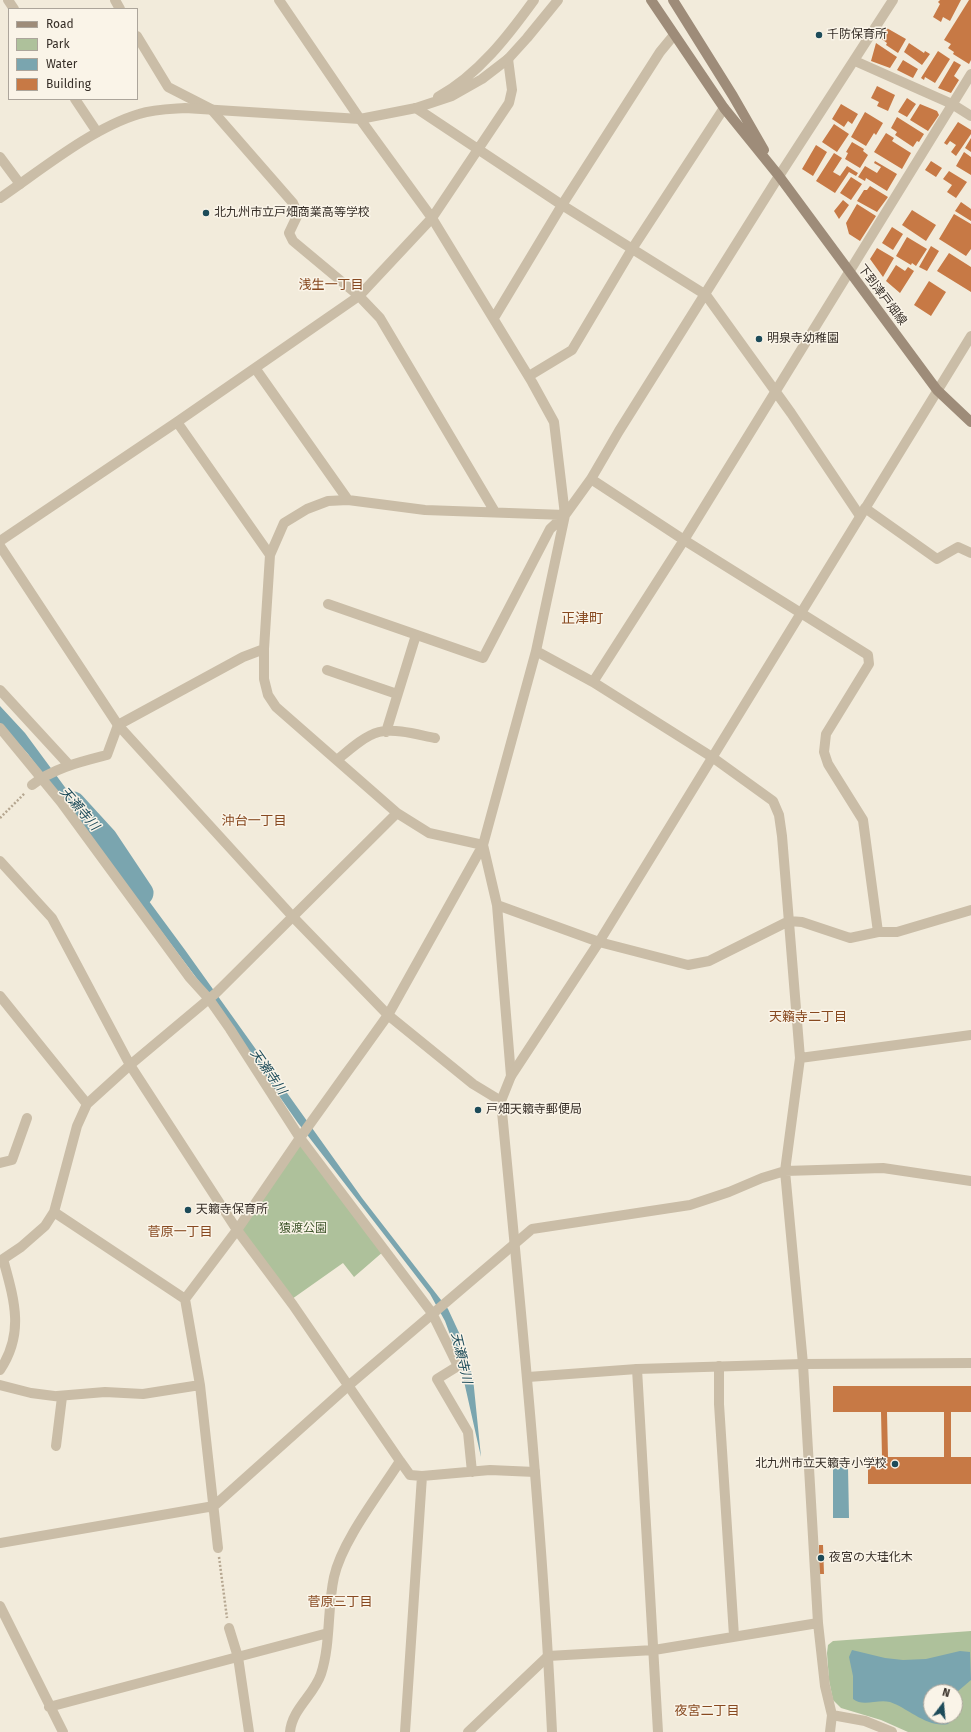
<!DOCTYPE html>
<html>
<head>
<meta charset="utf-8">
<style>
	body { margin:0 }
	#map { position:relative; width:971px; height:1732px; overflow:hidden; background:#f2ebdb; font-family:"Fira Sans",sans-serif }
	canvas { display:block }
	.legend { position:absolute; left:8px; top:8px; width:130px; height:92px; box-sizing:border-box; background:#faf4e8; border:1px solid #aca59b; margin:0; padding:5px 7px; list-style:none; font-size:12px; color:#372f28 }
	.legend li { display:flex; align-items:center; gap:8px; height:20px }
	.legend b { width:20px; border:1px solid #aca59b }
	.north { position:absolute; left:923px; top:1684px; width:40px; height:40px; box-sizing:border-box; background:#faf4e8; border:1px solid #aca59b; border-radius:50%; rotate:16deg; font-size:11px; font-weight:700; line-height:16px; text-align:center; color:#372f28 }
	.north::after { content:''; display:block; margin:auto; width:14px; height:18px; background:#1d4b59; clip-path:polygon(50% 0,100% 100%,50% 72%,0 100%) }
</style>
</head>
<body>
<div id="map">
<canvas width="971" height="1732"></canvas>
<ul class="legend">
<li><b style="height:5px;background:#9e8c79"></b>Road</li>
<li><b style="height:11px;background:#aec19b"></b>Park</li>
<li><b style="height:11px;background:#7aa5af"></b>Water</li>
<li><b style="height:11px;background:#c77945"></b>Building</li>
</ul>
<div class="north">N</div>
</div>
<script>
const context = document.querySelector('canvas').getContext('2d');
context.lineJoin = 'round';
function fillPath(path, color) { context.fillStyle = color; context.fill(path, 'evenodd'); }
function trace(path, color, width, dash) { context.strokeStyle = color; context.lineWidth = width; context.lineCap = dash ? 'butt' : 'round'; context.setLineDash(dash || []); context.stroke(path); }
function label(font, color, halo, rows, align = 'center') {
  context.font = font + ' "Fira Sans","Noto Sans JP",sans-serif'; context.lineWidth = 3; context.setLineDash([]); context.textBaseline = 'middle'; context.strokeStyle = halo; context.fillStyle = color; for (const [text, x, y, turn = 0] of rows) {
    context.save(); context.translate(x, y); context.rotate((+turn || 0) * Math.PI / 180); context.textAlign = isNaN(turn) ? turn : align; if (halo) context.strokeText(text, 0, 0); context.fillText(text, 0, 0); context.restore();
  }
}
fillPath(new Path2D(`
	M300,1143L384,1251L354,1277L343,1263L292,1299L241,1230Z
	M971,1631V1732H908L881,1720L841,1708L833,1700L829,1680L827,1653L828,1645L833,1641ZM931,1692H955V1716H931Z`), '#aec19b');
fillPath(new Path2D(`
	M0,706L25,733L185,950L362,1198L448,1309L461,1337L473,1378L481,1457L459,1359L445,1321L430,1294L298,1123L201,984L28,754L0,723Z
	M833,1467H848L849,1518H833Z
	M852,1650L885,1658L903,1660L926,1659L960,1651L970,1652L971,1680L957,1692L955,1699V1692H931V1716H954L952,1720L948,1724C927,1728 908,1708 890,1702C877,1699 863,1707 853,1699V1676L849,1657Z`), '#7aa5af');
trace(new Path2D(`
	M73,804L105,839L141,893`), '#7aa5af', 25);
fillPath(new Path2D(`
	M940,0H961L950,21L943,17L941,22L933,17L940,4L938,2Z
	M969,0H971V60L969,64L953,54L954,52L948,48L951,44L944,40Z
	M885,27L906,39L898,53L886,45L887,43L879,37Z
	M876,43L897,57L890,68L871,61Z
	M909,43L924,53L925,51L930,54L922,65L904,52Z
	M938,51L950,59L935,83L925,77L924,80L921,78Z
	M903,60L918,69L913,78L897,70Z
	M954,61L961,65L954,76L959,80L951,93L938,88Z
	M877,86L895,95L888,111L877,106L879,102L871,98Z
	M907,98L916,104L907,117L898,112Z
	M841,104L858,114L852,124L848,121L844,127L832,119Z
	M920,104L937,111L939,115L928,131L910,120Z
	M865,112L883,123L876,135L874,133L866,146L851,137Z
	M897,117L924,134L919,142L917,141L913,147L895,135L897,132L891,128Z
	M958,122L971,130V134L956,156L951,152L956,145L950,141L947,145L944,143Z
	M834,124L849,134L837,152L822,142Z
	M886,133L894,138L892,141L911,153L902,169L874,152Z
	M971,138V152L965,148Z
	M852,142L864,149L863,151L868,155L860,168L845,159L848,153L846,152Z
	M816,145L827,152L813,176L802,169Z
	M964,152L971,157V175L956,166Z
	M834,153L842,158L833,172L840,176L847,166L858,173L856,176L849,172L835,193L816,181Z
	M875,161L897,174L887,191L866,178L865,181L858,177L865,166L877,173L881,167L874,163Z
	M931,161L942,168L936,177L925,170Z
	M949,171L967,182L956,198L947,192L952,185L943,179Z
	M851,177L862,184L851,200L840,193Z
	M870,186L888,197L877,212L857,201L864,190H867Z
	M843,200L849,205L839,219L834,211Z
	M961,202L971,209V221L955,211Z
	M857,204L876,216L860,241L849,234L846,223Z
	M912,210L936,225L926,241L902,225Z
	M954,214L971,224V249L966,256L939,239Z
	M892,227L903,234L893,250L882,243Z
	M907,237L927,249L916,266L912,263L911,265L896,256Z
	M931,246L939,251L927,271L919,267Z
	M877,248L894,258L883,277L870,259Z
	M949,253L971,267V292L937,271Z
	M896,265L905,271L908,267L914,271L900,293L886,281Z
	M929,281L946,292L931,316L914,305Z
	M833,1386H971V1412H951V1457H971V1484H868V1457H882L881,1412H833ZM887,1412H944V1457H888Z
	M819,1545H823L824,1574H819Z`), '#c77945');
trace(new Path2D(`
	M0,818L25,793
	M219,1557L227,1618`), '#b6a791', 2.5, [2, 2]);
trace(new Path2D(`
	M8,0L14,9
	M115,0L120,9
	M279,0L360,119L432,218L532,382L554,422L565,515L536,651L483,845L388,1015L302,1135L237,1230L293,1305L400,1461C379,1494 342,1541 334,1577C327,1609 331,1643 321,1674C314,1695 292,1709 290,1732
	M137,36L168,87L211,109L293,203L298,214L289,233L293,241L359,296L380,318L495,512
	M855,61L952,104L971,116
	M75,99L97,132
	M416,108L562,205L706,295L791,413L860,516
	M0,157L20,184
	M494,318L562,205L660,52L674,35
	M255,368L348,500
	M529,376L572,350L632,249L724,108
	M177,422L270,555
	M591,479L684,540L868,655L869,664L826,734L824,752L828,764L863,820L878,932
	M865,508L937,559L958,547L971,553
	M0,541L177,422L359,296L432,218L509,103L512,90L508,59
	M328,604L483,658L550,529L565,515L591,479L619,431L779,176L893,0
	M536,651L593,682L712,757L773,801L779,815L782,836L800,1058L785,1171L803,1364L818,1623L825,1686L832,1715L830,1732
	M327,670L397,694
	M593,682L684,540L971,74
	M0,690L69,765
	M0,728L61,802L190,978L209,999L230,1029L300,1138L432,1313L458,1366L437,1379L468,1432L472,1472
	M386,732L416,635
	M337,760C349,750 364,736 379,732C396,728 419,735 435,738
	M32,785C54,768 80,762 107,755L118,725L243,657L264,649
	M483,845L429,833L397,813L276,707L268,695L264,679V649L270,555L284,523L307,509L328,501L348,500L425,510L565,515
	M483,845L497,905L511,1076
	M0,861L52,918L130,1065L237,1230L185,1299L200,1385L218,1548
	M497,905L599,942L688,965L709,961L789,921L802,922L850,938L878,932H897L971,910
	M0,996L87,1104
	M800,1058L971,1035
	M0,1163L12,1160L27,1118
	M54,1212L185,1299
	M0,1261L21,1247L45,1226L54,1212L77,1126L87,1104L130,1065L216,993L397,813
	M719,1366V1404L734,1636
	M637,1369L658,1732
	M0,1370C25,1333 14,1299 3,1259
	M0,1385L31,1393L62,1397L56,1446
	M57,1396L105,1392L143,1394L200,1385
	M400,1461L410,1475L422,1476L490,1470L535,1472
	M0,1543L214,1506L348,1386L532,1229L690,1205L729,1192L762,1178L785,1171L883,1168L971,1181
	M0,1606L63,1732
	M229,1628L238,1657L249,1732
	M49,1707L328,1633
	M832,1715L865,1721L892,1732
	M405,1732L422,1476
	M468,1732L548,1656L654,1650L818,1623`), '#cabda7', 10);
trace(new Path2D(`
	M438,97C478,75 508,36 534,0
	M0,198C41,170 92,128 139,114C154,109 170,109 185,108L360,119L416,108L452,96L482,79L508,59L527,38L558,0
	M0,546L118,725L293,917L388,1015L473,1084L501,1101
	M528,1377L637,1369L803,1364L971,1363
	M552,1732C542,1521 521,1311 501,1101L511,1076L599,942L971,336`), '#cabda7', 10);
trace(new Path2D(`
	M651,0L724,108L779,176L937,390L971,422
	M673,0L733,96L764,150`), '#9e8c79', 10);
for (const [x, y, r, color] of [
	[819,35,4,"#1d4b59"],
	[206,213,4,"#1d4b59"],
	[759,339,4,"#1d4b59"],
	[478,1110,4,"#1d4b59"],
	[188,1210,4,"#1d4b59"],
	[895,1464,4,"#1d4b59"],
	[821,1558,4,"#1d4b59"]
]) { const dot = new Path2D(); dot.arc(x, y, r, 0, 2 * Math.PI); context.fillStyle = color; context.fill(dot); trace(dot, '#faf4e8', 1.5); }
label('12px', '#372f28', '#faf4e8', [
	["千防保育所",827,35],
	["北九州市立戸畑商業高等学校",214,213],
	["明泉寺幼稚園",767,339],
	["戸畑天籟寺郵便局",486,1110],
	["天籟寺保育所",196,1210],
	["北九州市立天籟寺小学校",887,1464,"right"],
	["夜宮の大珪化木",829,1558]
], 'left');
label('12px', '#372f28', '#faf4e8', [
	["下到津戸畑線",882,295,53]
]);
label('12px', '#3f552b', '#faf4e8', [
	["猿渡公園",303,1229]
]);
label('13px', '#874920', '#faf4e8', [
	["浅生一丁目",331,285],
	["沖台一丁目",254,821],
	["天籟寺二丁目",808,1017],
	["菅原一丁目",180,1232],
	["菅原三丁目",340,1602],
	["夜宮二丁目",707,1711]
]);
label('italic 13px', '#1d4b59', '#faf4e8', [
	["天瀬寺川",79,809,49],
	["天瀬寺川",268,1072,55],
	["天瀬寺川",461,1358,77]
]);
label('14px', '#874920', '#faf4e8', [
	["正津町",582,619]
]);
</script>
</body>
</html>
